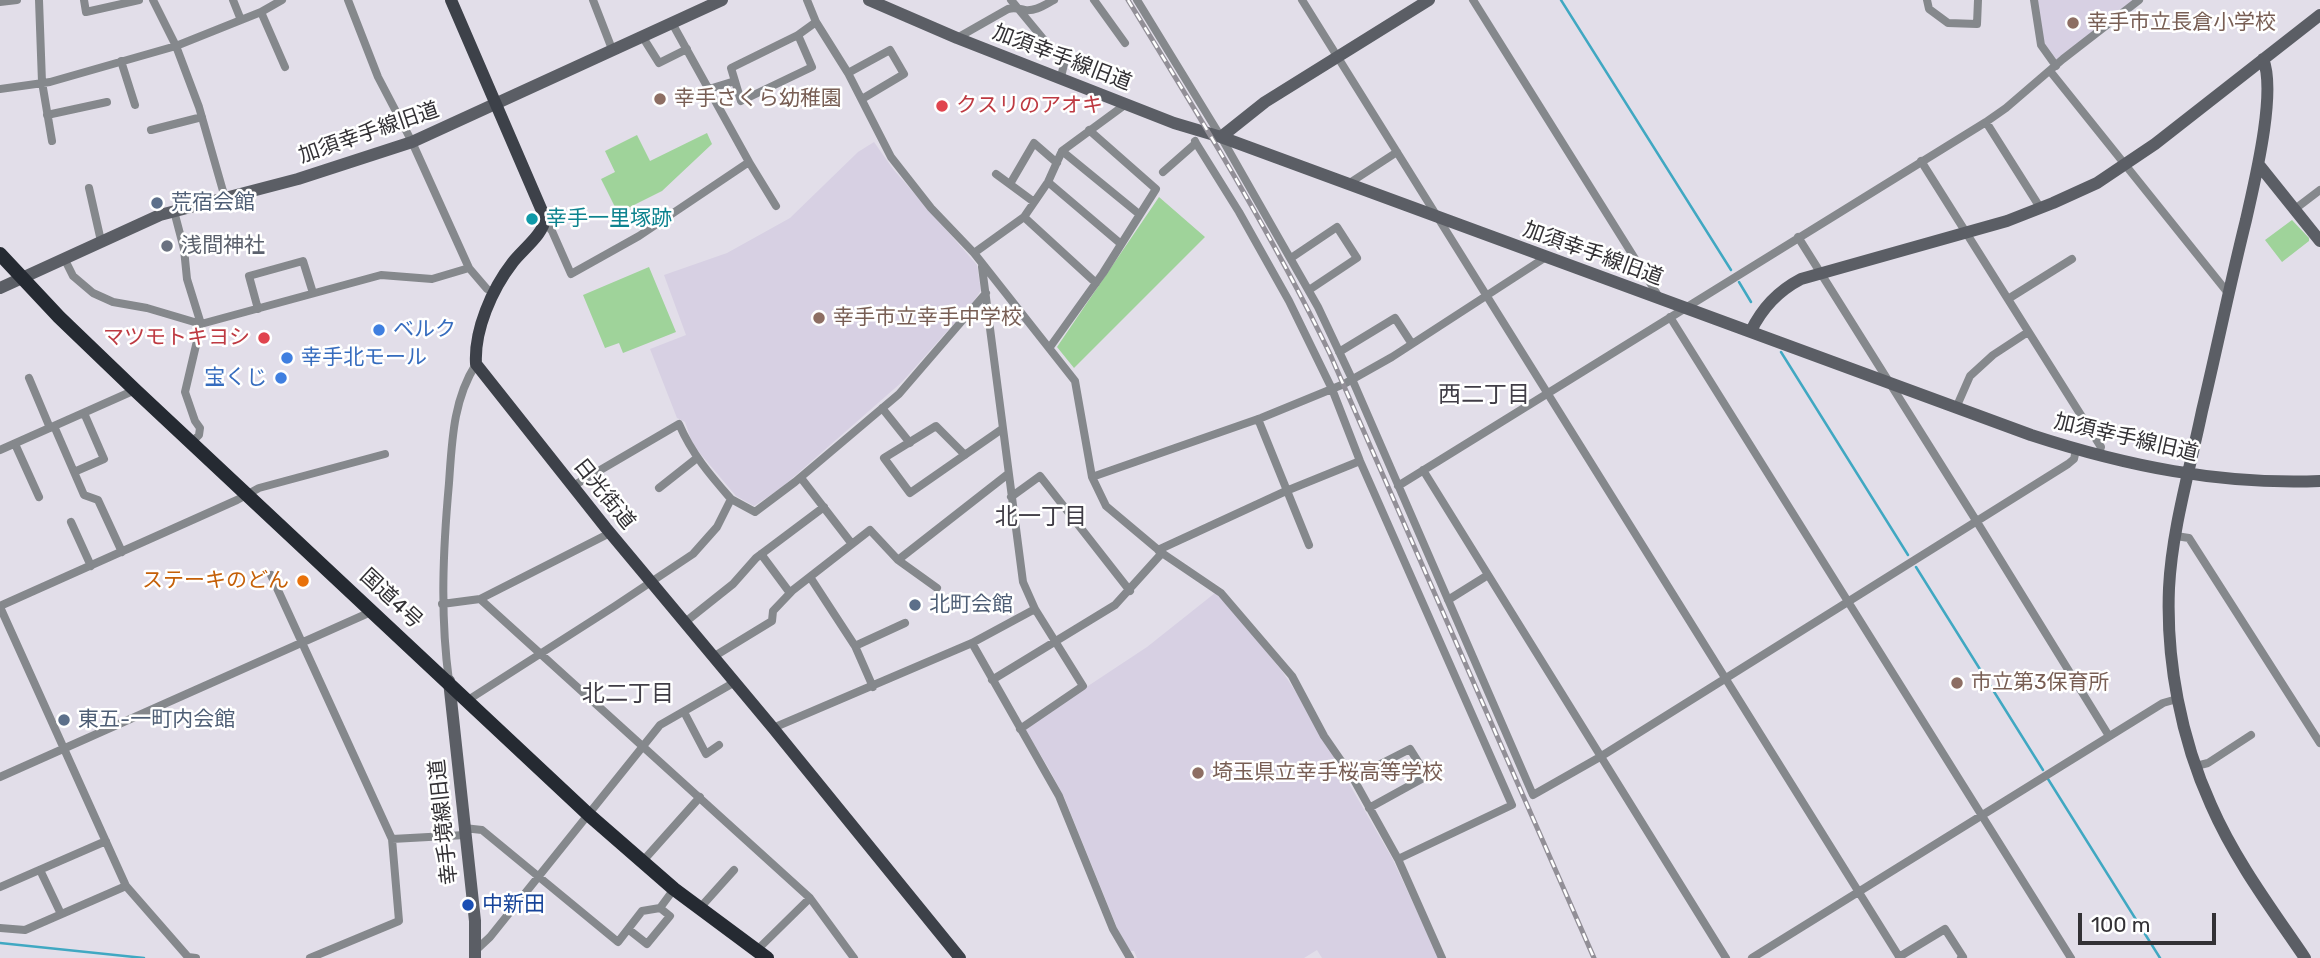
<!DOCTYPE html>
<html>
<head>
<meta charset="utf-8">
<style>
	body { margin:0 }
	#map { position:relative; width:2320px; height:958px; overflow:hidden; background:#e2dee9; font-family:Rubik,sans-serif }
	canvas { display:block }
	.scale { position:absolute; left:2078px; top:913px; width:138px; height:32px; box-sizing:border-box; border:4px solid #333135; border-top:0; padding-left:9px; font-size:21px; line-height:24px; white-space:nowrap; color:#333135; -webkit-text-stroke:5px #fff; paint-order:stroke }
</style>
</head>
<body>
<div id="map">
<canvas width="2320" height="958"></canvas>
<div class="scale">100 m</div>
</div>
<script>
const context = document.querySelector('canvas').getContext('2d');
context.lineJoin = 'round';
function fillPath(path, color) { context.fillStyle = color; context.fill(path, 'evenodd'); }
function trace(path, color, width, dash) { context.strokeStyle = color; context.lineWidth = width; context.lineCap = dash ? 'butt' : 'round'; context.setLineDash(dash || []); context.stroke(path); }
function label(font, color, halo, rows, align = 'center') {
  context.font = font + ' Rubik,"Noto Sans JP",sans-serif'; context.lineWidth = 5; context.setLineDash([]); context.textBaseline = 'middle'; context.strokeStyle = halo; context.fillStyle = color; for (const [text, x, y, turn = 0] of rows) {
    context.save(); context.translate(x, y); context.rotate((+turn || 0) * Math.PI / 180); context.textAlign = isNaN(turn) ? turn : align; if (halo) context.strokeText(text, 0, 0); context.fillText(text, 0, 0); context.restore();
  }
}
fillPath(new Path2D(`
	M2036,0H2134L2056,62L2044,46Z
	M874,142L893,169L977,265L981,290L974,301L902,382L780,489L754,506L736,496L693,445L685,422L677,418L650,349L686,335L664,275L727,253L790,218L858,152Z
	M1215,593L1230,607L1282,671L1299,697L1392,858L1439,958H1322L1317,950L1304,958H1137L1134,951H1130L1118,930L1064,797L1048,767L1026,732V727L1147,647Z`), '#d7d0e3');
fillPath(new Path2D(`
	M707,133L712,144L662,191L618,213L601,179L615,172L605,151L637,135L650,161Z
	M1159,197L1205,237L1074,368L1057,347Z
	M2292,220L2309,238V241L2282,262L2265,240Z
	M649,267L676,332L623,353L619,343L605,348L583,295Z`), '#9fd39a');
trace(new Path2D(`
	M1561,0L1731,270
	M1739,282L1751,302
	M1781,352L1908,555
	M1916,567L2043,770
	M2048,779L2160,958
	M0,943L144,958`), '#40a8c2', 2.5);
trace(new Path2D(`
	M39,0L42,82L52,141
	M84,0L86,12L139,0
	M153,0L176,46L199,107L225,198
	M233,0L241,20
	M348,0L378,77L412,142L469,268L487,289L495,293
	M593,0L612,49
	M807,0L816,22L848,73L891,157L931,208L974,253L1075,381L1092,477L1106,506L1162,553L1221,593L1292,676L1324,736L1353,778L1398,859L1442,958
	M1011,0L1064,64L1061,77
	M1094,0L1125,43
	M1137,0L1221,137L1318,307L1352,379L1533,795L1600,757L2068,464L2074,459L2076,450
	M1302,0L1900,958
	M1473,0L1659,297
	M1927,0L1929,9L1948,23L1977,24L1978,0
	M2034,0L2041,45L2056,66
	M0,2L17,0
	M261,12L285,67
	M798,35L812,67L741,101L731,68L798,35L816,22
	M642,36L659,63L687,49
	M957,38L1008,9C1016,7 1018,9 1025,10C1035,12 1046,4 1054,0
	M121,61L135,105
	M2050,71L2228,293
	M848,73L890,50L904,74L862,99
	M0,89L50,82L176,46L261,12L282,0
	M709,89L735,81
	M47,115L107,102
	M1986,122L2041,209
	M151,130L202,117
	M1196,143L1239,212L1289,301L1332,389L1360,461L1512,805L1398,859
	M1062,151L1139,214
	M1921,161L2101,447L2098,456
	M749,162L776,206
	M1163,172L1196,143L1195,141
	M996,174L1034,202
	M1048,182L1121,244
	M1010,184L1034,143L1057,163
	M1348,184L1397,152
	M89,188L101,241
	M2295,209L2320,190
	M174,211L184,249L187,279L201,324L185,392L195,421L200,428L199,435L191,443
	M1024,217L1096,283
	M545,222L552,231L571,274L639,236L749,162L672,23
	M1798,237L1977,522L2109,736
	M974,253L1024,217L1048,182L1062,151L1126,104
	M64,258L73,276L93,293L113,302L147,308L201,324L381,275L432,279L469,268
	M1291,258L1337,227L1357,258L1309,290
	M982,267L1023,582L1035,609L1083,686L1020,729
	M2008,299L2072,259
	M258,309L249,276L303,261L313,293
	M1670,317L2071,958
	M1050,347L1103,273L1156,189L1089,130
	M1339,352L1395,318L1412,344
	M29,378L50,428
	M882,408L910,443
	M1956,408L1970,376L1993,355L2028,332
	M1258,419L1309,545
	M54,426L84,495L98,500L122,552
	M15,444L39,497
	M0,450L135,390
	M965,455L936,426L884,458L910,493L1002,429
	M1423,470L1726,958
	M74,472L104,459L84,413
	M1092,477L1261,418L1344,384L1392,357L1546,257
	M801,478L852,544
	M1398,486L1986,122L2006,108L2063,59L2139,0
	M659,488L697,458
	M1011,497L1040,476L1130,591
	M731,499L755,512L795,482L899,394L986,293
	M71,522L91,566
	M2176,536L2189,538L2320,743
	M1158,550L1286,491L1360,461
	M761,554L790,593
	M898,560L1008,474
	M271,575L392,839
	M810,577L855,646L905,623
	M480,599L610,533
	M1448,600L1488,575
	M442,604L480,599L810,898L854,958
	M0,606L237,500L259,488L385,454
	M0,607L126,886L188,957L196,958
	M684,623L733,584L756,558L824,507
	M972,643L1059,796L1113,929L1130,958
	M855,646L873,687
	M713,657L772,621L773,611L793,590L870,530L898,560L937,588
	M992,680L1115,605L1162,553
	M449,681C440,615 443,550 449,483C452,441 453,400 476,364
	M468,700L615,606L693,554L717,527L731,499C710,475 692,454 679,424L573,486
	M684,712L706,754L719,745
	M773,728L972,643L1035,609
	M2196,766L2208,763L2251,735
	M0,777L373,611
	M1353,778L1410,749L1427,776L1369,808
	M464,828L482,830L618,942L642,911L660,908
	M642,862L700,797
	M40,870L61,914
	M0,887L106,841
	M699,909L734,870
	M0,928L25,930L126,886
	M628,929L647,944L670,916L660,908L674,889
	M475,951L490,937L660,725L735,682
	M756,951L810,898
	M1899,957L1945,929L1963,957L1961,958
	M310,958L399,921L392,839L465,835
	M1752,958L2163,703L2177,699`), '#85888c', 8);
trace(new Path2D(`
	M869,0L957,38L1174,123L1221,137L2031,435C2126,466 2220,485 2320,481
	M2263,59C2277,92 2254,184 2246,220C2230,284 2217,348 2202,411C2190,469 2172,529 2169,588C2166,661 2181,739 2211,805C2235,860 2271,908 2305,958
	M1221,137L1265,102L1429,0
	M2259,165L2320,241
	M0,288L160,215L298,179L412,142L722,0
	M1751,331C1762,308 1778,291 1801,279L2007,221L2053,203L2097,183L2155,144L2320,15
	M449,681L475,921V958`), '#5b5e65', 12);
trace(new Path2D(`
	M451,0L545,218C544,234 523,249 513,262C492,289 474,330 476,364L606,528L773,728L960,958`), '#3d4149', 12);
trace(new Path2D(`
	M0,254L59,317L135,390L589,815L674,889L767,958`), '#252a32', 14);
const rail = new Path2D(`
	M1128,0C1199,116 1271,232 1330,354L1594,958`);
trace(rail, '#928f97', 5);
trace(rail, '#fff', 2.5, [8]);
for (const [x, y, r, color] of [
	[2073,23,7,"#8d6e63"],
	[660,99,7,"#8d6e63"],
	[942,106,7,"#e0444e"],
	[157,203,7,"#5c6f8a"],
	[532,219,7,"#0f9aa8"],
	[167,246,7,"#6b7280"],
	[819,318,7,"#8d6e63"],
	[379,330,7,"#3f7fe0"],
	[264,338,7,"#e0444e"],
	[287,358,7,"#3f7fe0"],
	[281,378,7,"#3f7fe0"],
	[303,581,7,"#e8710a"],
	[915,605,7,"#5c6f8a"],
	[1957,683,7,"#8d6e63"],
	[64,720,7,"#5c6f8a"],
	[1198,773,7,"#8d6e63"],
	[468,905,7,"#1a4fb4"]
]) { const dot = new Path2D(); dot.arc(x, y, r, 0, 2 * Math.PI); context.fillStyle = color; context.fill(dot); trace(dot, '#fff', 2.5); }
label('21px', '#785e54', '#fff', [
	["幸手市立長倉小学校",2087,23],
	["幸手さくら幼稚園",674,99],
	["幸手市立幸手中学校",833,318],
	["市立第3保育所",1971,683],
	["埼玉県立幸手桜高等学校",1212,773]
], 'left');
label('21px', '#333135', '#fff', [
	["加須幸手線旧道",1062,58,21],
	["加須幸手線旧道",369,133,-19],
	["加須幸手線旧道",1593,254,20],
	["加須幸手線旧道",2126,438,13],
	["日光街道",604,494,51],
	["国道4号",391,599,43],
	["幸手境線旧道",444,822,-96]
]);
label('21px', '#be3a42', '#fff', [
	["クスリのアオキ",956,106],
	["マツモトキヨシ",250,338,"right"]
], 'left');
label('21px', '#4e5e75', '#fff', [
	["荒宿会館",171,203],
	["北町会館",929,605],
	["東五-一町内会館",78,720]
], 'left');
label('21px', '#0d838f', '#fff', [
	["幸手一里塚跡",546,219]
], 'left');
label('21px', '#5b616d', '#fff', [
	["浅間神社",181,246]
], 'left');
label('21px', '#366cbe', '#fff', [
	["ベルク",393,330],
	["幸手北モール",301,358],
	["宝くじ",267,378,"right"]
], 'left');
label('21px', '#c56008', '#fff', [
	["ステーキのどん",289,581]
], 'right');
label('21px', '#164399', '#fff', [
	["中新田",482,905]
], 'left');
label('23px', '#403d46', '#fff', [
	["西二丁目",1484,395],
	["北一丁目",1041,517],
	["北二丁目",628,694]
]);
</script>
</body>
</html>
